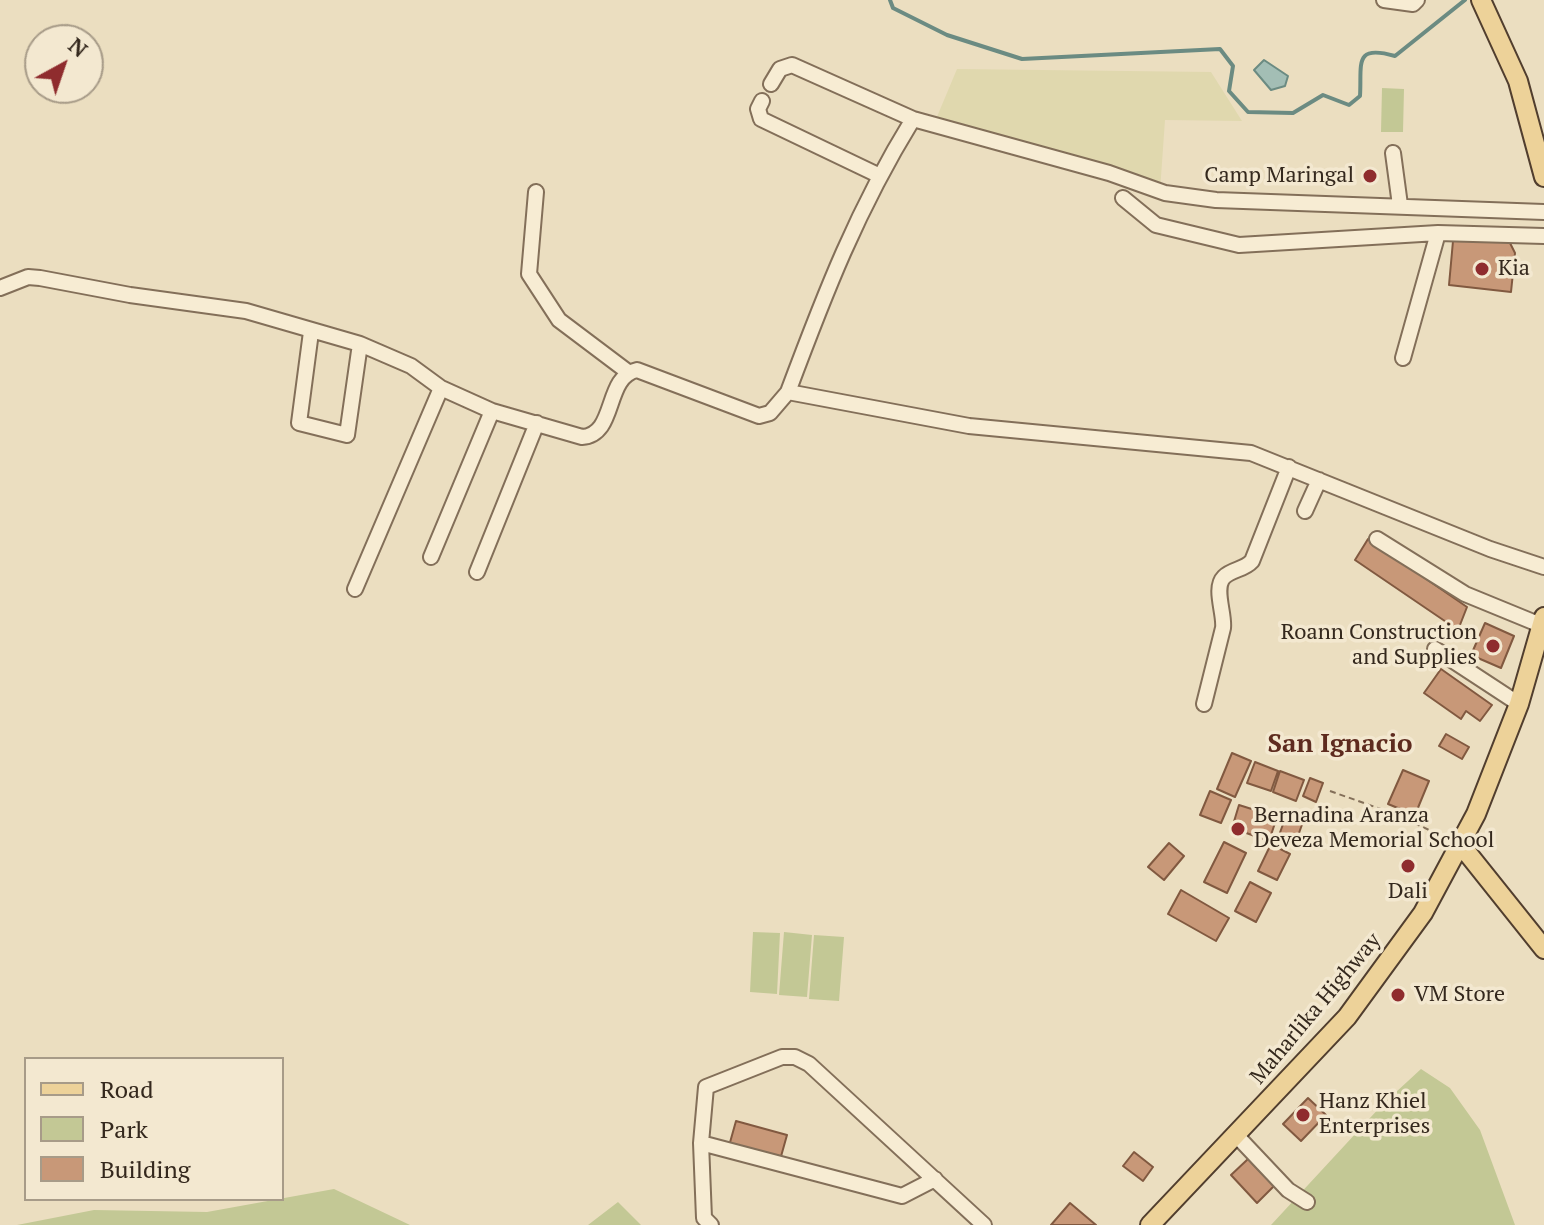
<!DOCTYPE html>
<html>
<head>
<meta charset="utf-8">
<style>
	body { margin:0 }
	#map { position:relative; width:1544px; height:1225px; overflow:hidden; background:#ebdec0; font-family:"PT Serif",serif }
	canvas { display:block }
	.legend { position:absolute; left:24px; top:1057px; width:260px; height:144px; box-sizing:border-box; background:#f3e8d0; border:2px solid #a79b88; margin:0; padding:10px 14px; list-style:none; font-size:24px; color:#34281d }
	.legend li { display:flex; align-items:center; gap:16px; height:40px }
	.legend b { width:40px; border:2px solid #a79b88 }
	.north { position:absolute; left:24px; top:24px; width:80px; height:80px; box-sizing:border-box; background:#f3e8d0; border:2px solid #a79b88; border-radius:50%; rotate:40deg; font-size:22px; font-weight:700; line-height:32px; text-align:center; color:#34281d }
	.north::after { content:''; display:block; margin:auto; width:28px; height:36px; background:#8f2c2e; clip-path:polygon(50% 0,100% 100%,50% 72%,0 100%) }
</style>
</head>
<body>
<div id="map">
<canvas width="1544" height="1225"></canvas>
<ul class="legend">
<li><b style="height:10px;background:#edd299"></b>Road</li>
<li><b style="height:22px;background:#c3c895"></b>Park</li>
<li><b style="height:22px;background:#c89878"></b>Building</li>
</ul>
<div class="north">N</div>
</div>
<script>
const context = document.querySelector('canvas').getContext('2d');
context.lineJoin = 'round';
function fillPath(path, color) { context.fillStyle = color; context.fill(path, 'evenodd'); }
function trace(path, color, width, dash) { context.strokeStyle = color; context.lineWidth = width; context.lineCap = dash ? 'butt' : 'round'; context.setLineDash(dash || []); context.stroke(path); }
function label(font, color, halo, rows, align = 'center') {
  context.font = font + ' "PT Serif",serif'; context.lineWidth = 7; context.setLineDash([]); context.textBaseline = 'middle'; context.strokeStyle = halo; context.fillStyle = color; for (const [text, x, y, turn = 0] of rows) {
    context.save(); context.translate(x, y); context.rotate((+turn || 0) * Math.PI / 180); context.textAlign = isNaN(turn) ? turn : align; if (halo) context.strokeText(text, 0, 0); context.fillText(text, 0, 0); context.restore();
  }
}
fillPath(new Path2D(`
	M957,69L1211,72L1242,121L1165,120L1160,191L931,131Z`), '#e0d8ae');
fillPath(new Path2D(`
	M1382,88L1404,89L1403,132H1381Z
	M753,932L780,933L777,994L750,992Z
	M784,932L812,935L807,997L779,995Z
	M814,935L844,937L839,1001L809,999Z
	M1421,1069L1450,1088L1480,1130L1515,1225H1271L1382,1105Z
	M334,1189L410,1225H17L94,1210L207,1212Z
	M618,1202L641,1225H588Z`), '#c3c895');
const water = new Path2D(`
	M1264,60L1288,76L1285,86L1271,90L1254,70Z`);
fillPath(water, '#a3beb5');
trace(water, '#6b8b82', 2);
trace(new Path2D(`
	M890,0L893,8L947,35L1022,59L1220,49L1233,66L1229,91L1248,112L1293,113L1323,95L1349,105L1360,96C1362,64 1353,44 1395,56L1465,0`), '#6b8b82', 4);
const building = new Path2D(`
	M1499,239L1510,243L1515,253L1511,292L1449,285L1453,241Z
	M1368,539L1467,607L1458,630L1355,560Z
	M1485,623L1514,636L1501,668L1471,655Z
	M1441,669L1492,705L1480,721L1466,711L1461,719L1424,693Z
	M1446,734L1469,747L1462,759L1439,746Z
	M1232,753L1251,761L1235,797L1217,789Z
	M1255,762L1278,771L1271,791L1247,783Z
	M1403,770L1429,781L1415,815L1388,804Z
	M1280,771L1304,780L1296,801L1273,792Z
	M1310,778L1323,783L1316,802L1303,796Z
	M1210,791L1231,800L1221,823L1200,815Z
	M1239,805L1277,817L1269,841L1232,828Z
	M1287,813L1304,819L1294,847L1277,841Z
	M1224,842L1246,853L1227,893L1204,882Z
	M1169,843L1184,856L1164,880L1148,867Z
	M1271,844L1290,854L1277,880L1258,871Z
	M1250,882L1271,893L1256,922L1235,911Z
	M1181,890L1229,918L1216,941L1168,914Z
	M1398,987L1405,993L1398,1003L1391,997Z
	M1308,1098L1326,1115L1301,1141L1283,1124Z
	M736,1121L787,1135L780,1160L729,1146Z
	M1134,1152L1153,1167L1143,1181L1123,1166Z
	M1248,1159L1274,1186L1257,1203L1231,1175Z
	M1070,1203L1096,1225H1051Z`);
fillPath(building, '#c89878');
trace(building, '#815940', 2);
const minor = new Path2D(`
	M1384,0L1413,4L1417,0
	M771,84L780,69L792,65L913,119L1109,173L1165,193L1216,200L1544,212
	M762,101L758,109L761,119L878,175
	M1393,153L1400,205
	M536,192L529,274L559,320L628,372
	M1123,198L1156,225L1239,245L1438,233L1544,236
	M0,288L28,277L40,278L130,295L246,311L360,344L411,366L441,388L492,411L582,437C617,435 604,377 637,370L759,416L770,413L788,392L969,426L1251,453L1490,549L1544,567
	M311,332L299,423L347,435L360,344
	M1403,358L1438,233
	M788,392C825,293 857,210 913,119
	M1305,511L1319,480
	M1377,539L1465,594L1543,626
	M431,557L492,411
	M477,572L537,423
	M355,589L441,388
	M1435,649L1519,704
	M1204,704L1223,628C1225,614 1213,588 1224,577C1232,569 1244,570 1252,561L1289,467
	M1236,1135L1288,1190L1307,1202
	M701,1143L902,1196L935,1179
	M711,1225L704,1218L701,1143L706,1087L782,1057H795L809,1064L984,1225`);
const major = new Path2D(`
	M1481,0L1518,81L1544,177
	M1461,845L1544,949
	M1150,1225L1347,1017L1423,913L1476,814L1519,704L1544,617`);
trace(minor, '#836f59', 18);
trace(major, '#513e2e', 22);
trace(new Path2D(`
	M1330,791L1395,814L1444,837`), '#836f59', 2, [6, 4]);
trace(minor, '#f7ecd3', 14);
trace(major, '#edd299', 18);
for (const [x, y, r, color] of [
	[1370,176,8,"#8f2c2e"],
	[1482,269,8,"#8f2c2e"],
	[1493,646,8,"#8f2c2e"],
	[1238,829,8,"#8f2c2e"],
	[1408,866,8,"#8f2c2e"],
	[1398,995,8,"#8f2c2e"],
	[1303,1115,8,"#8f2c2e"]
]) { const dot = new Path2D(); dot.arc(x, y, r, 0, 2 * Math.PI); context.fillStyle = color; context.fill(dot); trace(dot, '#f3e8d0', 3); }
label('22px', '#34281d', '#f3e8d0', [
	["Camp Maringal",1354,176,"right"],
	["Kia",1498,269],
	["Roann Construction",1477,633,"right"],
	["and Supplies",1477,658,"right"],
	["Bernadina Aranza",1254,816],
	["Deveza Memorial School",1254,841],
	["Dali",1408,892,"center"],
	["VM Store",1414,995],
	["Hanz Khiel",1319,1102],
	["Enterprises",1319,1127]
], 'left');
label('22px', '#34281d', '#f3e8d0', [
	["Maharlika Highway",1316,1009,-50]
]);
label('bold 26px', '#5e2b1f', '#f3e8d0', [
	["San Ignacio",1340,745]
]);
</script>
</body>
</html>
